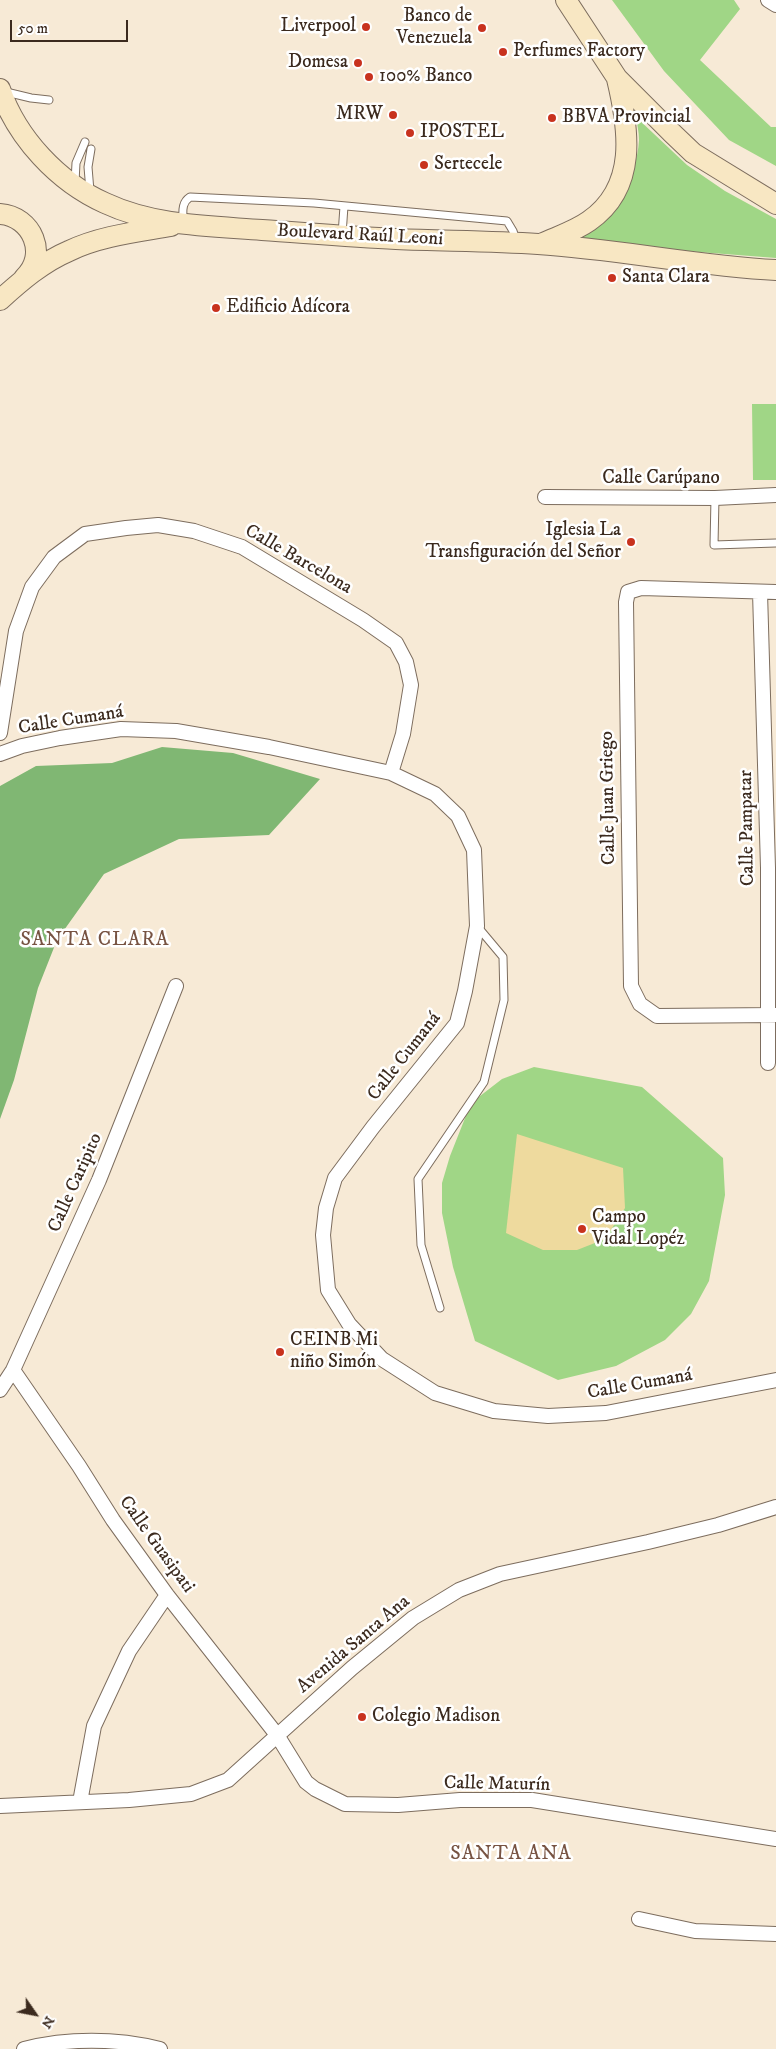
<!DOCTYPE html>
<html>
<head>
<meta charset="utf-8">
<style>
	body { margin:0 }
	#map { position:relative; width:776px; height:2049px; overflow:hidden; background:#f7ead6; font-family:"IM FELL DW Pica",serif }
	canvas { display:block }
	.north { position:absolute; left:10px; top:1989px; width:50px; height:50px; -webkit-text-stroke:4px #fff; paint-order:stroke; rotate:123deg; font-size:14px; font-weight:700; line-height:20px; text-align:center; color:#3b2a1e }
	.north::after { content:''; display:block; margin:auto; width:18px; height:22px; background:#3b2a1e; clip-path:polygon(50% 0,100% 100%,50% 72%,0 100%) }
	.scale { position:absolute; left:10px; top:20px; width:118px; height:22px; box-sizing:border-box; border:2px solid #3b2a1e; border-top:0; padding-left:6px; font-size:15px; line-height:18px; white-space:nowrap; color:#3b2a1e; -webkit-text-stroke:4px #fff; paint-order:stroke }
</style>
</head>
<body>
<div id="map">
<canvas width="776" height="2049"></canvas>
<div class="north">N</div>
<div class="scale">50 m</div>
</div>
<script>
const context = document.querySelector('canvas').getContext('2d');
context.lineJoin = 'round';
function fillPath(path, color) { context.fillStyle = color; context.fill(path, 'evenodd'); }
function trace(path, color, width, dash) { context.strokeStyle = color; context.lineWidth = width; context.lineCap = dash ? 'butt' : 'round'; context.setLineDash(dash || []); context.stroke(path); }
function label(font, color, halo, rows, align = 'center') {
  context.font = font + ' "IM FELL DW Pica",serif'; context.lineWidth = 5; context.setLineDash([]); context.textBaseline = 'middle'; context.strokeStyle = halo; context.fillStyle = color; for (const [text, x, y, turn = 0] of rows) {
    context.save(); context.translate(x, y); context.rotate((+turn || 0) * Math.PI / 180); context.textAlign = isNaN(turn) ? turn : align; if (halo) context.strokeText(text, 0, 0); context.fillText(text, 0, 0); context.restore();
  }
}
fillPath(new Path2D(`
	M612,0H734L740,9L700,60L771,127H776V166L729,140L664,71Z
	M636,117L687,165L725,191L776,219V258L583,243L582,238C611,214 637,179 639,140C639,132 637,124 636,117Z
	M752,404H776V480H753Z
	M534,1067L642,1087L723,1158L725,1195L709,1281L691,1314L665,1340L616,1366L558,1380L475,1341L453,1267L442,1213V1183L450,1156L471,1103L502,1079Z`), '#a0d686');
fillPath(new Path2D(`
	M162,747L233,753L320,779L269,835L179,839L104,874L57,940L38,988L14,1080L0,1119V786L36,766L112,763Z`), '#80b773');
fillPath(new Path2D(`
	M517,1134L623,1168L625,1208L605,1239L577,1250H543L506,1233Z`), '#eeda9e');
const lane = new Path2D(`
	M6,92L31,98L49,100
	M75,182L76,163L85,142
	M90,191L88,167L91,149
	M183,221C183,212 181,203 190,197L314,203L507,221L513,231L516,240
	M342,235L344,206
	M715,498L714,545L776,543
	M440,1308L421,1245L418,1179L484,1082L504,1000L503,957L477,926`);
const street = new Path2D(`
	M768,0L776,5
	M545,497L715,498L776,495
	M760,592L768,868V1063
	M776,592L641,588L628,592L626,602L631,986L640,1004L657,1016L776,1015
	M0,733L16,631L32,587L54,557L85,534L126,528L158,525L194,531L242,547L363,620L396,643L406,662L411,685L403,734L391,773
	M0,754L22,746L60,738L121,729L176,731L269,747L391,773L435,794L458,816L474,850L477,926L465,991L457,1023L373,1127L335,1178L326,1208L323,1235L328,1290L349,1324L382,1359L435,1393L494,1411L548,1416L606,1413L776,1380
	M13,1370L79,1466L113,1520L167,1595L277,1735L306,1782L315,1789L345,1804L398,1805L460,1800H532L776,1839
	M0,1390L13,1370L99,1180L176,986
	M80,1802L94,1726L129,1651L167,1595
	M0,1806L129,1800L191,1794L228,1780L352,1668L413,1618L459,1590L500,1574L648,1542L718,1525L776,1507
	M639,1919L695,1931L776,1934
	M24,2049C67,2038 116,2038 160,2049`);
const secondary = new Path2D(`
	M566,0L617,78L671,132L693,153L776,204
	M0,89C17,138 58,182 105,203C154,226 209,226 262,230C306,233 351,237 396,239C443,241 491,241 538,244C618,249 697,266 776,270
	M0,214C32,216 49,255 24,278
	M543,243C559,236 575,231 589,221C638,187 629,129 617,79
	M0,300C21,281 43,262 69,251C100,236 137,232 171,226`);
trace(lane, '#7d6d5e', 9);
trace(street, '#7d6d5e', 16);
trace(secondary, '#7d6d5e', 22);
trace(lane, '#fff', 7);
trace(street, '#fff', 14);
trace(secondary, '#f8e7c3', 20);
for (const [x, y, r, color] of [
	[366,27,5,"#c8321e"],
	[482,28,5,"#c8321e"],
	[503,52,5,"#c8321e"],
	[358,63,5,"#c8321e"],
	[369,77,5,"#c8321e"],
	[393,115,5,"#c8321e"],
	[552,118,5,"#c8321e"],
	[410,133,5,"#c8321e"],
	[424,165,5,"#c8321e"],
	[612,278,5,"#c8321e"],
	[216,308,5,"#c8321e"],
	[631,542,5,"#c8321e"],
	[582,1229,5,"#c8321e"],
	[280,1352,5,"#c8321e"],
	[362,1717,5,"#c8321e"]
]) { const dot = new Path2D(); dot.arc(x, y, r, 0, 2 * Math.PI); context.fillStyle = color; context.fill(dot); trace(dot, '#fff', 2); }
label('19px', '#3b2a1e', '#fff', [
	["Banco de",472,17,"right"],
	["Venezuela",472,39,"right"],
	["Liverpool",356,27,"right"],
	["Perfumes Factory",513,52],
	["Domesa",348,63,"right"],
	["100% Banco",379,77],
	["MRW",383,115,"right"],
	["BBVA Provincial",562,118],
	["IPOSTEL",420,133],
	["Sertecele",434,165],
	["Santa Clara",622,278],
	["Edificio Adícora",226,308],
	["Iglesia La",621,531,"right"],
	["Transfiguración del Señor",621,553,"right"],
	["Campo",592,1218],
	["Vidal Lopéz",592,1240],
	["CEINB Mi",290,1341],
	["niño Simón",290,1363],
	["Colegio Madison",372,1717]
], 'left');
label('19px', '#3b2a1e', '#fff', [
	["Boulevard Raúl Leoni",360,236,3],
	["Calle Carúpano",661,479],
	["Calle Barcelona",298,560,30],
	["Calle Cumaná",71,721,-9],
	["Calle Juan Griego",609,798,-91],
	["Calle Pampatar",748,828,-91],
	["Calle Cumaná",405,1057,-52],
	["Calle Caripito",76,1183,-66],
	["Calle Cumaná",640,1385,-10],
	["Calle Guasipati",156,1545,54],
	["Avenida Santa Ana",354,1645,-40],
	["Calle Maturín",497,1785,1]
]);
context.letterSpacing = '1px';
label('20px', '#775342', '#fff', [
	["SANTA CLARA",95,941],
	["SANTA ANA",511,1855]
]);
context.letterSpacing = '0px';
</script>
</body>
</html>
